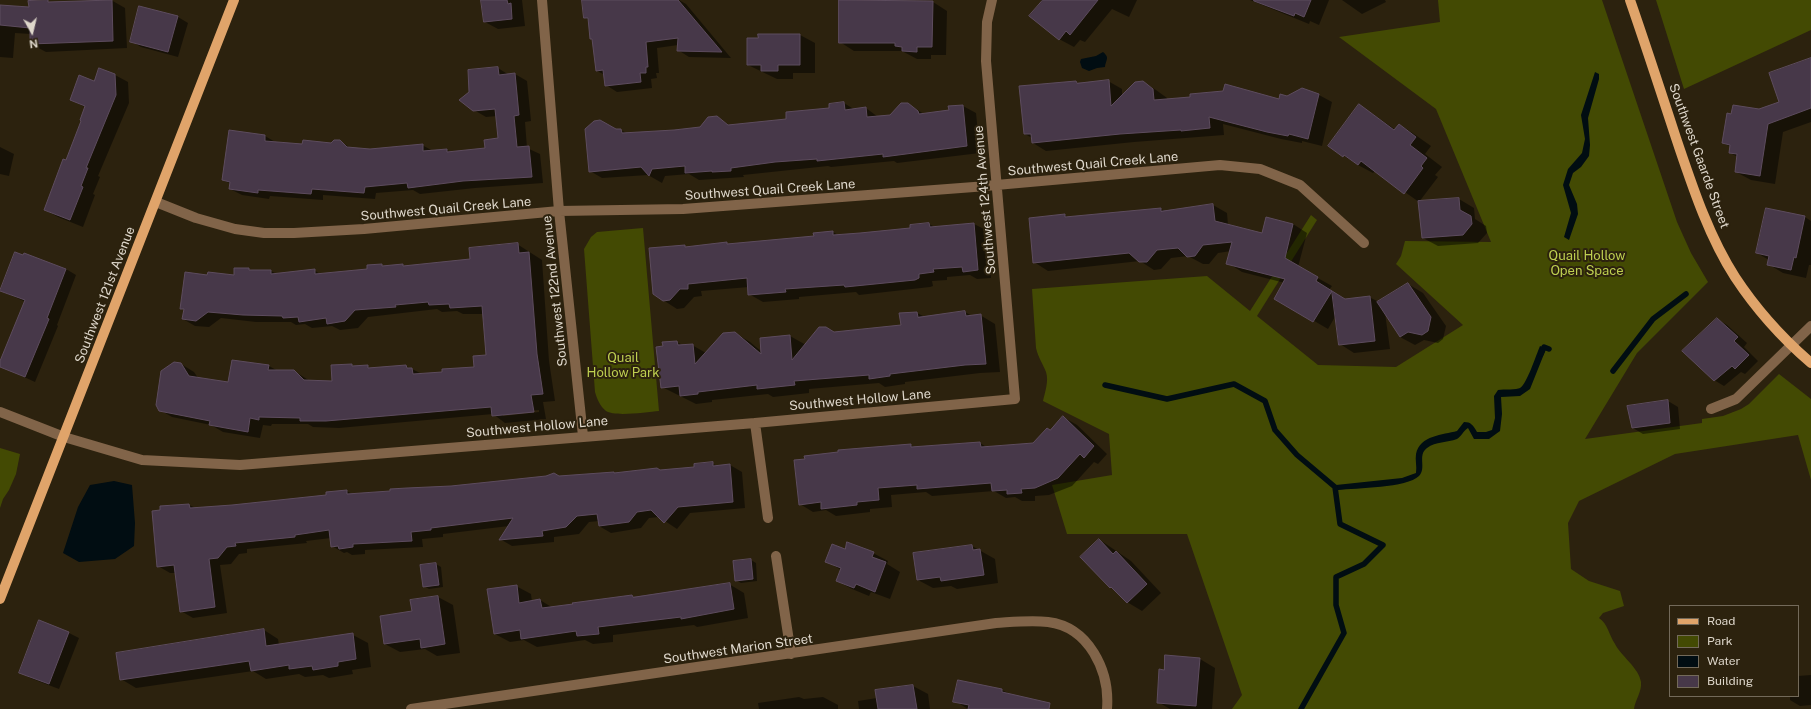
<!DOCTYPE html>
<html>
<head>
<meta charset="utf-8">
<style>
	body { margin:0 }
	#map { position:relative; width:1811px; height:709px; overflow:hidden; background:#2c220e; font-family:"Public Sans",sans-serif }
	canvas { display:block }
	.legend { position:absolute; left:1669px; top:605px; width:130px; height:92px; box-sizing:border-box; background:#2c220e; border:1px solid #736a5a; margin:0; padding:5px 7px; list-style:none; font-size:12px; color:#ded7cb }
	.legend li { display:flex; align-items:center; gap:8px; height:20px }
	.legend b { width:20px; border:1px solid #736a5a }
	.north { position:absolute; left:12px; top:12px; width:40px; height:40px; -webkit-text-stroke:3px #2c220e; paint-order:stroke; rotate:172deg; font-size:11px; font-weight:700; line-height:16px; text-align:center; color:#ded7cb }
	.north::after { content:''; display:block; margin:auto; width:14px; height:18px; background:#ded7cb; clip-path:polygon(50% 0,100% 100%,50% 72%,0 100%) }
</style>
</head>
<body>
<div id="map">
<canvas width="1811" height="709"></canvas>
<ul class="legend">
<li><b style="height:5px;background:#e0a46a"></b>Road</li>
<li><b style="height:11px;background:#434a03"></b>Park</li>
<li><b style="height:11px;background:#010d12"></b>Water</li>
<li><b style="height:11px;background:#473849"></b>Building</li>
</ul>
<div class="north">N</div>
</div>
<script>
const context = document.querySelector('canvas').getContext('2d');
context.lineJoin = 'round';
function fillPath(path, color) { context.fillStyle = color; context.fill(path, 'evenodd'); }
function trace(path, color, width, dash) { context.strokeStyle = color; context.lineWidth = width; context.lineCap = dash ? 'butt' : 'round'; context.setLineDash(dash || []); context.stroke(path); }
function label(font, color, halo, rows, align = 'center') {
  context.font = font + ' "Public Sans",sans-serif'; context.lineWidth = 4; context.setLineDash([]); context.textBaseline = 'middle'; context.strokeStyle = halo; context.fillStyle = color; for (const [text, x, y, turn = 0] of rows) {
    context.save(); context.translate(x, y); context.rotate((+turn || 0) * Math.PI / 180); context.textAlign = isNaN(turn) ? turn : align; if (halo) context.strokeText(text, 0, 0); context.fillText(text, 0, 0); context.restore();
  }
}
fillPath(new Path2D(`
	M1438,0H1602L1677,222L1691,253L1708,282L1637,353L1585,439L1702,423V419L1723,416L1741,409L1749,404L1779,374L1811,399V480L1798,435L1675,454L1579,501L1568,523L1571,569L1589,581L1620,591L1624,606L1603,613L1599,618C1608,624 1609,635 1615,644C1621,656 1639,668 1641,682C1642,692 1635,700 1634,709H1232L1242,695L1187,534H1067L1052,485L1112,475L1109,434L1043,401C1045,392 1049,381 1046,372C1043,364 1038,357 1036,348L1032,289L1207,276L1250,311L1311,215L1317,220L1257,316L1318,365L1396,367L1463,325L1396,264L1401,256L1405,241L1491,242L1436,109L1339,37L1440,22Z
	M1656,0H1811V30L1684,89Z
	M643,228L659,411C647,412 615,417 606,411C600,406 597,399 595,392L584,249L591,237L597,232Z
	M0,448L20,454L16,474L9,490L3,499L0,508V524Z`), '#434a03');
fillPath(new Path2D(`
	M1103,52C1110,58 1106,59 1105,67L1097,68L1089,71L1082,68L1080,62L1081,59L1096,56Z
	M1595,72L1599,74V79L1588,118L1590,145L1589,156L1581,167L1573,173L1569,185L1577,204L1578,214L1569,240L1564,237L1571,213L1563,185L1568,169L1582,153L1585,139L1581,115Z
	M1540,346L1546,349L1530,389L1520,396L1501,397L1502,414L1500,431L1489,439H1474L1468,428C1463,431 1461,437 1457,439C1447,443 1436,441 1427,448C1417,455 1427,468 1419,476C1407,488 1356,488 1338,490L1336,485L1402,478L1416,473C1417,466 1415,460 1416,454C1420,435 1443,435 1457,431L1464,422C1471,422 1473,425 1477,432H1486L1492,430L1495,418L1494,396L1498,390C1504,389 1517,390 1520,388C1527,384 1536,355 1540,346Z
	M114,481L132,485L135,523L134,546L115,559L79,562L63,553L78,507L90,485Z`), '#010d12');
fillPath(new Path2D(`
	M111,0L125,8L127,48L46,52L31,44V34L15,33L13,58L0,57V6L30,8L48,1L51,3Z
	M482,0H522L525,26L498,29L485,22Z
	M596,0H679L686,4L731,58L689,57L678,50V45L657,48L659,73H656L657,78L651,79L652,88L617,92L606,85L605,75L597,71L593,41L591,39L589,20L585,18Z
	M839,0L933,2L947,11L946,55H931V59H917L902,51H854L840,42Z
	M1041,0H1137L1129,17L1112,9L1085,42L1080,40L1074,47L1059,39Z
	M1250,0H1329L1319,25L1310,21L1309,24Z
	M1342,0H1385L1386,2L1362,14Z
	M140,7L178,17L188,23L178,57L141,47L131,41Z
	M800,35L815,43V73H793V79H777L748,65Z
	M1811,62V122L1783,132L1775,184L1751,180L1736,172L1738,157L1730,153L1731,147L1723,143L1732,115L1759,110L1780,102Z
	M498,68L509,75L515,74L527,81L531,121L525,122L527,148L540,154L543,183L475,188L420,194L413,190L376,193L375,199L323,195V200L270,196L269,199L242,195L230,189L231,184L223,180L229,131L265,136L277,143L303,145L331,144L340,141L352,149L370,150L422,145L433,151L447,150L452,152L486,149L499,139L497,116L486,117L474,110Z
	M115,75L128,82L129,103L98,176L100,177L93,194L95,195L83,227L58,217L45,210L67,162L83,121L85,107L71,100Z
	M1108,81L1122,89V96L1142,82L1156,90L1167,98V100H1280L1287,97L1319,95L1332,102L1322,146L1302,141V143L1281,139L1223,124L1224,135L1134,142L1046,151L1033,143L1032,138L1025,134L1076,82L1080,84Z
	M844,103L855,110L866,108L878,117L890,116L908,104L924,114L950,111L963,106L976,113L980,153L897,163L894,161L831,167L828,166L743,175L744,177L699,180L689,174L665,176L662,183L648,175L602,178L590,171L616,130H621L628,134L700,128L716,117L731,126L788,120L830,109Z
	M1359,105L1396,130L1400,125L1414,134L1431,146L1425,154L1442,167L1435,175L1438,177L1419,202L1375,171L1373,173L1358,165L1329,146Z
	M0,147L14,154L9,176L0,174Z
	M1459,199L1474,208L1475,219L1486,226L1487,233L1478,243L1438,246L1423,238Z
	M1213,205L1227,213L1228,225L1263,234L1267,218L1293,224L1307,233L1298,267L1332,286L1329,290L1345,300L1369,297L1379,302L1408,284L1423,293L1446,326L1443,339L1438,343L1424,340L1415,345L1400,337L1385,313L1390,349L1354,353L1340,344L1336,315L1328,329L1275,298L1285,283L1242,272L1228,263L1231,251L1218,253L1209,264H1203L1188,256L1171,258L1161,269L1154,270L1140,261L1048,271L1034,262L1065,215L1070,218L1161,209L1165,211Z
	M1767,209L1805,217L1811,221V265H1809L1806,278L1783,273L1768,264L1769,260L1757,253Z
	M929,224L935,227L974,224L988,231L991,278L977,279L970,275L947,277V280L932,281L933,286L930,287L859,295L856,292L799,297V299L763,302L749,294V287L701,291L702,296L694,297L684,308L677,309L663,300L684,246L687,248L726,243L730,245L815,237L833,232L838,235L911,229Z
	M517,244L542,260L549,361L555,401L543,402L546,419L505,423L493,414L339,428L313,427L308,424H272L271,426L263,425L260,438L223,432L211,425L172,417L160,410L181,364L194,372L198,378L228,383L269,366L278,371H294L310,381L333,382L352,365L356,367L367,366L372,369L406,366L422,374L443,373L475,368L487,356L483,314H463L457,311L442,312L437,309L368,317L358,328L340,330L332,326L312,328L305,324L296,325L291,322H256L221,318L209,327L195,326L183,319L184,310L181,308L208,276H235V269L271,271L277,274L314,270L320,274L368,269L381,265L384,266L403,265L405,266L471,260ZM539,410V412L503,416V414Z
	M25,254L66,269L76,275L57,325L58,326L35,382L0,366L26,302L1,291Z
	M965,312L972,316L980,315L995,324L1000,372L980,373L905,382V384L885,387L879,383L809,389V393L773,397L768,394L712,400V402L696,404L662,387L664,347L677,342L684,346L692,345L706,353L735,333L750,342L762,352L790,336L806,345L836,333L902,326L917,313L925,317Z
	M1717,319L1727,325L1747,343L1744,347L1758,361L1745,374L1741,372L1724,386L1714,380Z
	M1668,401L1678,407L1680,429L1643,434L1633,428Z
	M1063,417L1077,425L1107,454L1098,464L1094,462L1072,486L1049,495L1035,496V501H1022L1015,497L1006,498L994,491L932,496L926,492L891,495L892,507L870,509V512L836,516L826,510L813,512L800,504L911,445L916,448L980,443L988,448L1034,444L1050,431Z
	M713,464L718,466L730,465L742,472L745,508L690,513L677,529L659,517L649,518L641,528L611,533L599,526V521L589,522L579,534L554,537V542L512,546L500,539L509,526L443,534V537L422,539L423,547L365,550V554L352,555L347,552L344,553L332,546L331,538L306,541L307,543L247,549V553L239,554L231,564L220,565L227,613L193,618L181,611L176,573H170L158,566L189,505L196,508L232,506L327,496L347,491L352,494L559,477L660,471L695,468Z
	M1100,540L1131,561L1161,593L1142,611L1127,602L1116,591L1110,587Z
	M972,546L995,559L998,583L957,589L951,586L933,588L918,580Z
	M845,550L873,553L888,561L887,564L900,572L890,599L871,592L869,596L852,589L837,581L841,570L826,561Z
	M751,560L756,563L757,581L741,583L736,580Z
	M436,564L441,567L443,587L429,589L424,586Z
	M729,584L744,593L748,618L697,627L694,625L613,635V642L593,644L585,640L537,647L524,640L510,642L495,634L516,586L531,594L532,602L540,600L553,608Z
	M438,597L453,605L460,653L437,656L425,649L400,652L385,644L413,612L411,600Z
	M40,621L69,633L79,638L59,689L30,678L21,672Z
	M264,630L278,639L279,645L353,635L368,643L371,667L352,670L353,674L329,678L323,675L305,677L299,674L266,679L253,671L136,688L121,679Z
	M1166,657L1200,659L1215,668L1212,709H1170L1158,702L1165,671Z
	M1811,675V705L1800,706L1790,700V696H1798V676Z
	M913,686L928,694L930,709H859L858,701L877,698Z
	M1002,690L1040,709H968L955,701Z
	M799,697L804,699L823,697L838,705V709H759L758,703Z`), '#0007');
trace(new Path2D(`
	M1541,354L1544,347L1549,349
	M1613,371L1653,319L1686,294
	M1105,385L1167,399L1234,384L1265,401L1275,430L1297,455L1335,487L1340,524L1383,545L1364,564L1336,577V605L1344,633L1301,709`), '#010d12', 5.5);
const building = new Path2D(`
	M48,0V2L112,0L113,41L30,44V28L0,25V5L29,7L28,1Z
	M481,0H507L508,4L511,3L512,19L484,22Z
	M582,0H678L722,52L677,51L678,38L646,42L648,67H646V73H640L641,82L605,86L603,70L596,71L592,39H590L588,18H584Z
	M839,0L933,1L932,47H917V52L902,51V47L895,46V43H839Z
	M1043,0H1098L1070,35L1066,31L1059,40L1029,16Z
	M1254,0H1311L1304,17L1295,13L1294,16L1254,1Z
	M139,6L178,16L168,52L130,42Z
	M758,34H800V65H778V71H761V65H747V38H758Z
	M1811,58V108L1768,124L1760,176L1735,172L1737,154L1729,153L1730,145L1722,143L1727,113L1731,114L1733,105L1759,109L1779,102L1769,73Z
	M498,67L499,75L515,73L519,115L514,116L517,147L529,146L532,177L463,181L408,188L407,183L365,187L364,193L312,189L311,194L258,190V193L229,189L230,182L222,180L229,130L265,135V141L302,144L303,140L331,143L334,140H340L347,147L370,149L423,144V151L447,149V152L485,148L484,140L498,138L495,109L473,111L459,100L469,92L468,70Z
	M99,68L115,74L116,95L86,168H88L81,186L83,187L70,220L44,210L63,159L66,160L81,121L80,120L85,106L70,100L79,75L94,81Z
	M1109,80L1111,106L1135,82L1143,81L1153,89L1154,100L1190,97V94L1223,91L1225,84L1279,99L1280,94L1287,96L1302,88L1319,94L1308,139L1289,134L1288,136L1267,132L1209,117L1210,128L1181,131V130L1120,134L1032,143L1031,134H1024L1019,86L1076,81L1077,83Z
	M844,102L845,110L866,107L867,117L890,115L901,103H908L918,111L919,114L949,110L948,106L963,105L967,146L883,157V154L817,161V159L775,162L731,168V171L712,172V171L685,173V166L652,169L649,176L641,167L589,172L585,129L594,121L600,120L616,129H621L622,133L674,130L700,127L708,117L717,116L728,125L786,119V112L829,108V104Z
	M1359,104L1394,130L1399,124L1416,137L1410,145L1427,158L1421,166L1423,168L1404,194L1361,161L1358,165L1344,155L1343,157L1328,146Z
	M1459,198L1460,210L1471,216L1472,224L1463,235L1422,238L1418,201Z
	M1213,204L1215,221L1262,233L1266,217L1293,224L1285,258L1318,277L1316,281L1332,291L1313,322L1274,299L1285,279L1226,264L1232,242L1203,245L1195,256L1187,257L1178,248L1157,250L1147,262H1139L1129,253L1033,263L1029,218L1065,214V217L1161,208V211Z
	M1766,208L1805,216L1796,258L1794,257L1791,270L1767,265L1769,256L1756,253Z
	M929,223L930,227L974,223L978,270L963,272L962,267L933,269L934,272L919,274V278L915,280L845,287L844,285L785,289L786,292L748,295L747,278L688,284V289H680L670,300L663,301L653,294L649,248L685,245V247L727,242V244L814,236L813,233L833,231V235L860,233L910,228V225Z
	M518,243L519,253L529,252L537,354L543,394L531,395L534,412L492,416L491,407L326,421H300V418L259,417V420L250,418L248,432L209,425L210,421L159,411L156,405L161,371L174,362L181,363L189,376L228,382L232,360L269,365L268,370H294L304,380L332,381L331,365L352,364V366L368,365V368L406,365L407,368H412L413,374L442,372V369L474,367L473,356L486,355L482,306L450,308L449,304L429,305L428,302L395,305L396,307L355,310L345,321L327,324L326,318L299,322L298,317L283,318L282,316L243,315L208,312L196,321L182,319L184,309H180L185,272L207,275L208,272L234,275V268H249V270H271V274L315,269V274L367,269V265L382,264V266L403,264V266L470,259L469,248Z
	M15,252L23,255L24,253L66,269L47,318L49,319L25,377L0,367V361L25,300L0,291Z
	M1408,283L1431,317L1428,331L1422,335L1408,332L1400,337L1377,302Z
	M1332,291L1345,299L1370,296L1375,341L1339,345Z
	M965,311L966,316L981,314L986,364L965,365L890,374V376L869,379V375L794,381L795,385L757,389V385L698,392V394L680,396L679,386L661,388L656,347L663,346L662,342L677,341L678,345L693,344L695,364L723,333L735,332L761,354L760,338L790,335L792,360L819,327H826L834,332L901,325L899,313L917,312L918,317Z
	M1717,318L1738,337L1734,341L1749,355L1735,369L1732,366L1714,381L1682,351Z
	M1668,400L1670,423L1632,428L1627,406Z
	M1063,416L1094,446L1084,458L1080,454L1058,478L1035,488L1021,489L1022,493L1007,494V490L992,491L991,483L917,489V485L878,488L879,500L857,502V505L821,509V502L799,505L794,460L805,459L804,456L838,452V450L911,444V447L980,442L981,447L1033,443L1047,428L1050,430Z
	M713,462V466L730,464L733,502L678,507L664,523L651,510L637,512L629,522L599,526L597,514L577,516L566,527L542,531L543,536L499,540L513,518L431,528V530L411,532L412,541L353,544V547L339,549L338,546L331,547L329,530L295,535V537L235,543L236,546L227,547L218,558L209,559L215,607L180,612L174,565L157,567L152,511L160,510V506L189,504L190,508L232,505L326,495V492L347,490V494L390,491V489L407,488L451,486L546,476L554,473L559,476L614,472V473L657,468L660,470L694,467V464Z
	M1099,539L1113,554L1116,551L1147,584L1127,603L1111,587L1110,588L1080,557Z
	M847,542L874,552L872,557L886,562L875,592L856,584L854,588L836,581L841,568L825,562L832,544L845,549Z
	M972,545L973,550L980,549L984,575L941,581L940,577L917,580L913,553Z
	M751,559L753,579L735,581L733,561Z
	M436,563L439,585L423,587L420,565Z
	M730,583L734,609L681,619V617L598,627L599,634L577,636L576,631L521,639L520,630L494,634L487,589L517,585L519,603L540,599L542,608L573,604L572,603L632,595L633,597Z
	M438,596L445,644L421,648L420,639L384,644L380,616L412,611L410,600Z
	M39,620L69,632L49,684L19,673Z
	M264,629L266,646L353,633L356,659L338,662V666L313,670L312,666L289,669V665L251,671L249,661L120,680L116,653Z
	M1165,655L1200,658L1196,706L1157,703L1159,669L1164,670Z
	M958,680L1002,689V692L1050,703L1049,709H968L969,705L953,702Z
	M913,685L917,709H878L875,690Z`);
fillPath(building, '#473849');
trace(building, '#5d4c5e', 1);
trace(new Path2D(`
	M542,0L559,211L583,436
	M156,202L196,218L235,229L264,233H294L364,229L559,211L683,209L974,187L1220,165L1260,169L1300,185L1364,243
	M1711,409L1736,399L1811,326
	M0,412L64,437L142,460L240,465L755,423L1015,399L986,61L987,22L992,0
	M755,423L768,518
	M776,556L791,654
	M411,709L996,623C1013,622 1031,620 1048,622C1089,627 1110,671 1107,709`), '#816449', 10);
trace(new Path2D(`
	M1630,0C1646,46 1661,92 1676,138C1692,185 1708,235 1735,277C1756,309 1782,338 1811,363
	M0,599L234,0`), '#e0a46a', 10);
label('13px', '#ded7cb', '#2c220e', [
	["Southwest Gaarde Street",1699,156,70],
	["Southwest Quail Creek Lane",1093,164,-5],
	["Southwest Quail Creek Lane",770,190,-4],
	["Southwest 124th Avenue",985,200,-95],
	["Southwest Quail Creek Lane",446,209,-5],
	["Southwest 122nd Avenue",555,291,-96],
	["Southwest 121st Avenue",105,295,-69],
	["Southwest Hollow Lane",860,400,-5],
	["Southwest Hollow Lane",537,427,-5],
	["Southwest Marion Street",738,649,-8]
]);
label('13px', '#becf50', '#2c220e', [
	["Quail Hollow",1587,256],
	["Open Space",1587,271],
	["Quail",623,358],
	["Hollow Park",623,373]
]);
</script>
</body>
</html>
